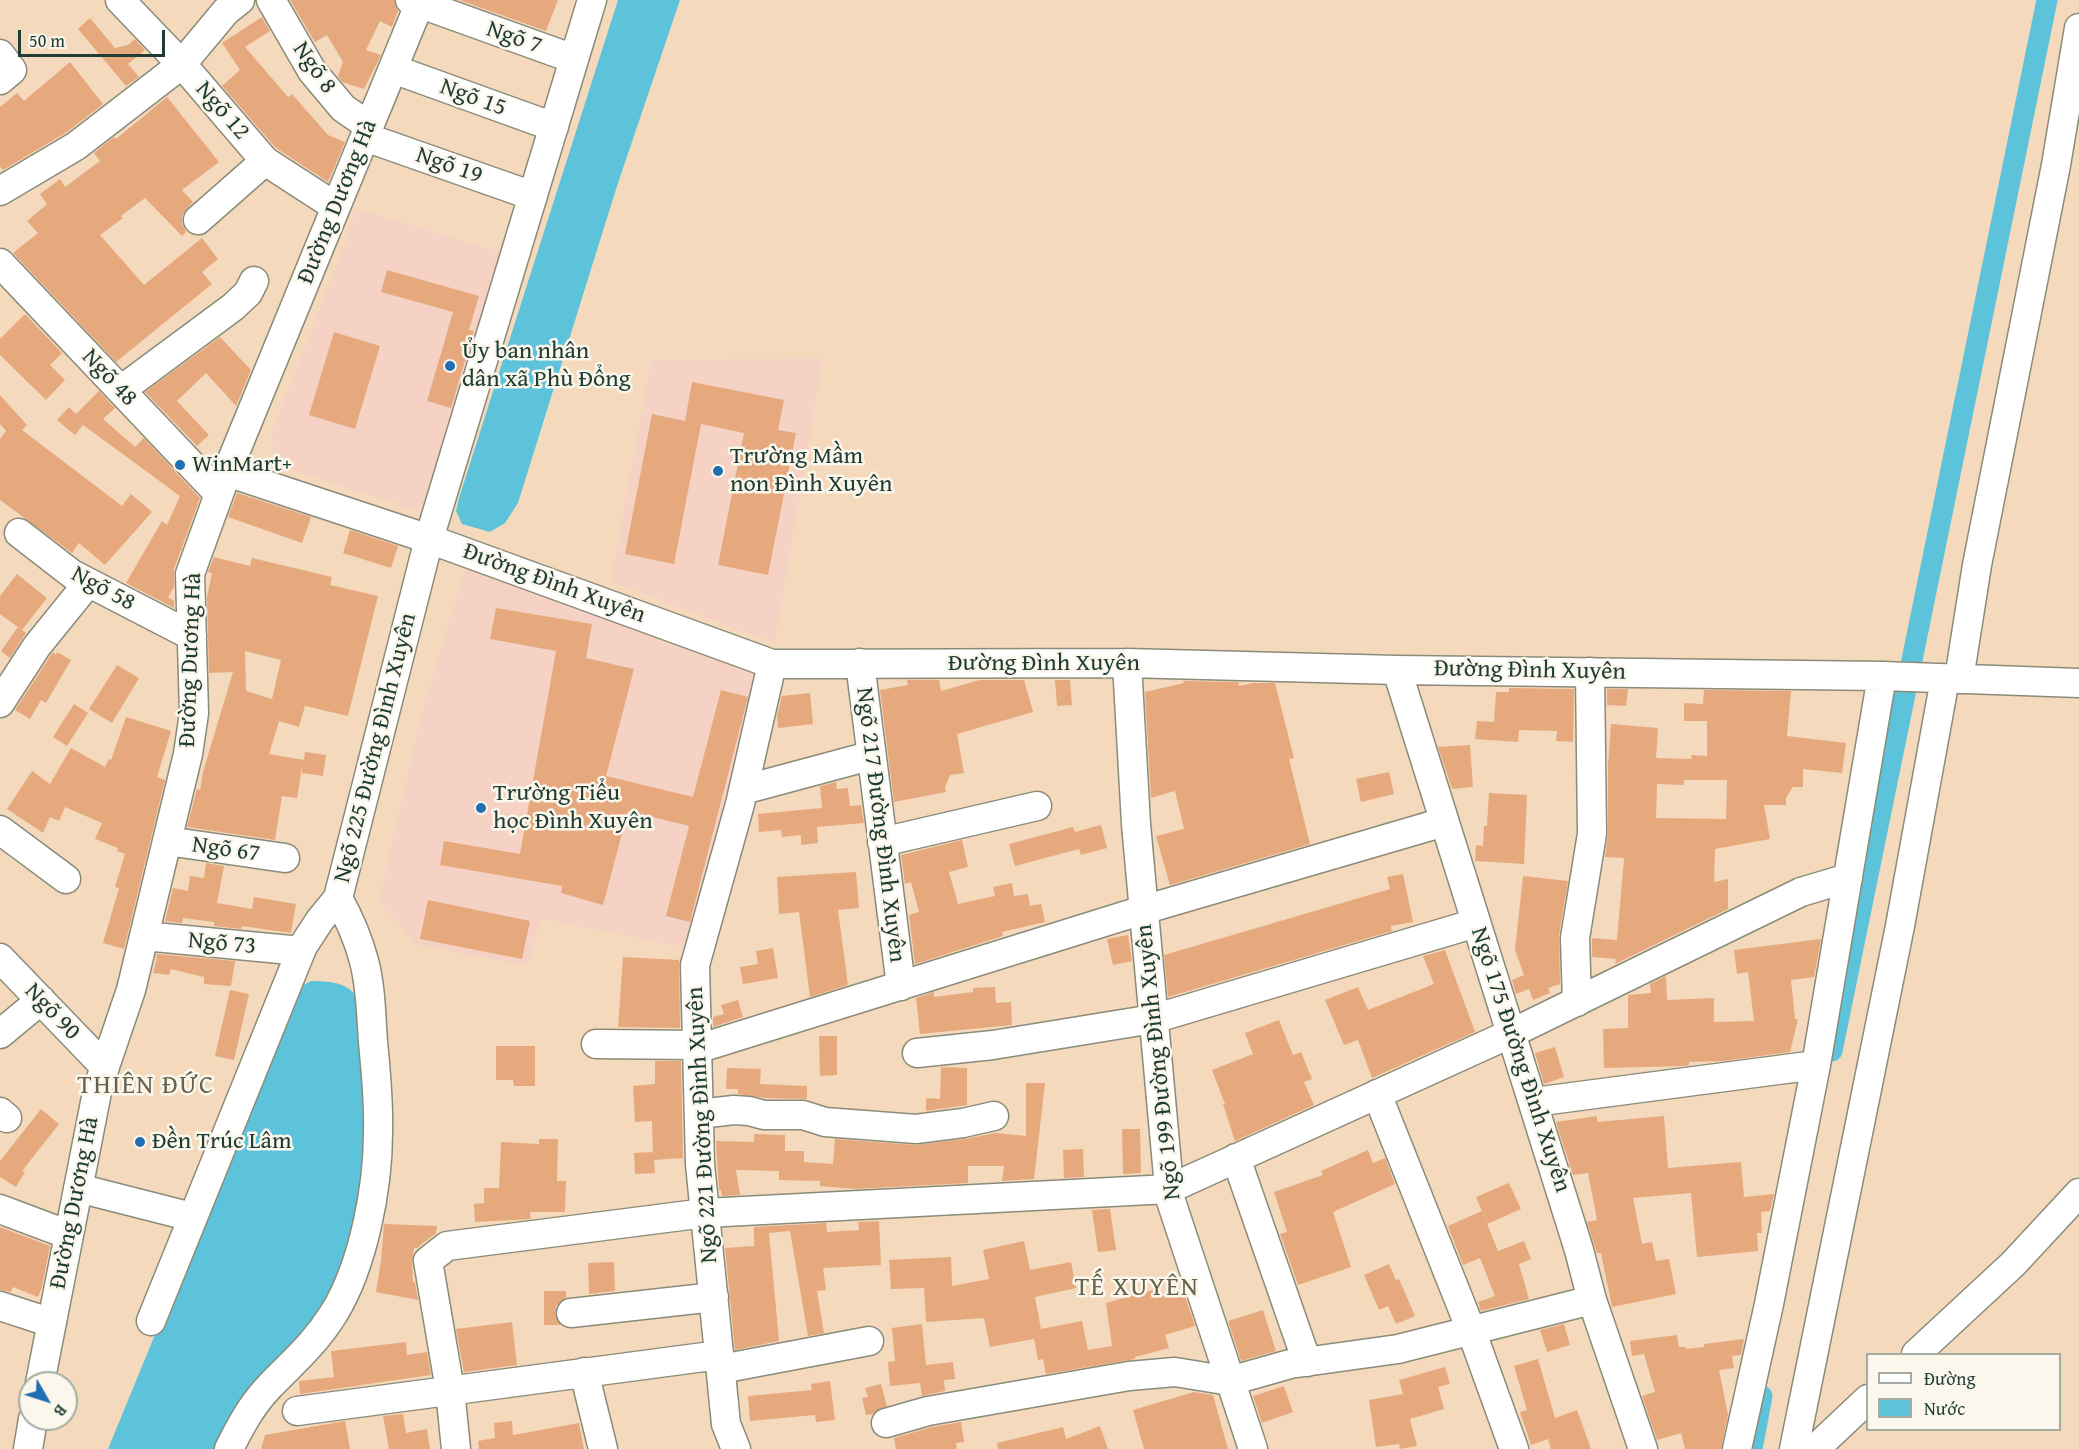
<!DOCTYPE html>
<html>
<head>
<meta charset="utf-8">
<style>
	body { margin:0 }
	#map { position:relative; width:2079px; height:1449px; overflow:hidden; background:#f4d9bc; font-family:"Gentium Book Plus",serif }
	canvas { display:block }
	.legend { position:absolute; left:1866px; top:1353px; width:195px; height:78px; box-sizing:border-box; background:#fbf7ec; border:2px solid #a3ada2; margin:0; padding:8px 10px; list-style:none; font-size:18px; color:#1f3d34 }
	.legend li { display:flex; align-items:center; gap:12px; height:30px }
	.legend b { width:30px; border:2px solid #a3ada2 }
	.north { position:absolute; left:18px; top:1371px; width:60px; height:60px; box-sizing:border-box; background:#fbf7ec; border:2px solid #a3ada2; border-radius:50%; rotate:129deg; font-size:16px; font-weight:700; line-height:24px; text-align:center; color:#1f3d34 }
	.north::after { content:''; display:block; margin:auto; width:21px; height:27px; background:#1f6fb2; clip-path:polygon(50% 0,100% 100%,50% 72%,0 100%) }
	.scale { position:absolute; left:18px; top:30px; width:147px; height:27px; box-sizing:border-box; border:3px solid #1f3d34; border-top:0; padding-left:8px; font-size:18px; line-height:21px; white-space:nowrap; color:#1f3d34; -webkit-text-stroke:4px #fbf7ec; paint-order:stroke }
</style>
</head>
<body>
<div id="map">
<canvas width="2079" height="1449"></canvas>
<ul class="legend">
<li><b style="height:8px;background:#fff"></b>Đường</li>
<li><b style="height:16px;background:#5dc3db"></b>Nước</li>
</ul>
<div class="north">B</div>
<div class="scale">50 m</div>
</div>
<script>
const c = document.querySelector('canvas').getContext('2d');
c.lineJoin = 'round';
function fillPath(path, color) {
  c.fillStyle = color;
  c.fill(path, 'evenodd');
}
function trace(path, color, width, dash) {
  c.strokeStyle = color;
  c.lineWidth = width;
  c.lineCap = dash ? 'butt' : 'round';
  c.setLineDash(dash || []);
  c.stroke(path);
}
function label(font, color, halo, rows, align = 'center') {
  c.font = font + ' "Gentium Book Plus",serif';
  c.lineWidth = 5;
  c.setLineDash([]);
  c.textBaseline = 'middle';
  c.strokeStyle = halo;
  c.fillStyle = color;
  for (const [text, x, y, turn = 0] of rows) {
    c.save();
    c.translate(x, y);
    c.rotate((+turn || 0) * Math.PI / 180);
    c.textAlign = isNaN(turn) ? turn : align;
    if (halo) c.strokeText(text, 0, 0);
    c.fillText(text, 0, 0);
    c.restore();
  }
}
fillPath(new Path2D(`
	M358 209 506 254 425 513 277 465 271 435Z
	M823 358 775 644 611 581 651 360Z
	M465 568 600 610 720 656 757 674 688 948 541 919 528 966 415 945 379 900 421 716Z`), '#f6d2c4');
fillPath(new Path2D(`
	M618 0H680L617 186 518 503 505 523 490 532 462 524 456 511 459 498Z
	M311 981C329 981 347 982 358 998L368 1117 362 1198 340 1284 218 1449H108L295 994 302 986Z`), '#5dc3db');
trace(new Path2D(`
	M1832 1051 2047 0
	M1752 1449 1762 1396`), '#5dc3db', 21);
fillPath(new Path2D(`
	M290 0H394L398 11 392 27 380 21 366 50 381 55 364 89 342 82 338 76 343 62 327 35 315 42Z
	M459 0H558L546 31Z
	M262 17 270 31 245 47 288 97 292 94 328 135 345 142 328 182 276 148 222 86 240 70 222 43Z
	M90 18 115 48 128 45 135 39 145 50 128 64 139 77 126 86 78 29Z
	M70 62 103 104 67 132 3 170 0 167V107L17 93 24 101Z
	M167 97 219 162 182 190 193 202 182 215V224L186 232 182 236 145 198 121 216 123 218 100 235 144 285 202 238 218 259 202 272 212 284 116 362 13 253 38 233 27 221 47 204 40 194 60 179 65 187 100 161 94 153 114 137 116 139Z
	M387 270 479 296 469 330 474 331 451 408 427 401 453 312 381 292Z
	M24 315H26L62 353 50 365 65 380 46 400 0 355V339Z
	M334 332 380 346 355 429 309 415Z
	M220 337 251 370 236 406 206 373 177 401 209 435 197 446 145 392Z
	M692 382 784 400 778 430 796 433 768 575 718 565 744 433 701 424 674 564 625 554 652 414 685 421Z
	M99 391 115 408 103 419 135 447 144 438 200 498 174 569V587L168 597 174 601V608L126 583 162 521 167 525 180 496 83 425 75 435 57 420 69 407 76 414Z
	M0 395 27 425 22 430 122 506 131 494 152 512 105 565 79 543 72 553 0 500V439L6 431 0 424Z
	M237 493 311 517 302 543 228 517Z
	M350 530 398 546 391 568 343 553Z
	M214 557 250 566 252 558 332 577 330 585 378 596 348 716 305 706 299 727 279 721 269 754 304 760 305 752 326 755 323 776 302 773V767L297 798 282 796 275 840 187 827 197 789 200 790 203 772 233 672 209 673 207 597 212 573 208 572ZM245 651 281 660 272 699 246 691Z
	M17 574 47 598 22 630 26 633 10 658 1 651 18 627 22 630 0 614V596Z
	M496 608 592 624 586 658 634 669 606 776 693 797 721 690 748 697 690 922 666 916 689 826 628 811 603 905 561 893 562 886 440 865 444 841 520 854 556 651 490 639Z
	M53 652 56 655 57 652 71 660 46 703 41 700 30 719 15 710Z
	M117 665 139 678 112 723 89 709Z
	M907 680H939L941 691 980 680H1024L1033 712 957 734 964 773 950 775 945 787 946 792 894 802 880 690 908 685Z
	M1055 680H1070L1072 705 1057 706Z
	M1183 681 1238 682 1239 686 1253 683H1275L1294 758 1289 759 1310 844 1170 885 1156 836 1184 829 1175 791 1151 798 1145 692 1184 683Z
	M1509 688 1574 689 1573 742 1556 741 1557 731 1519 730 1518 742 1475 739 1477 721 1494 722 1496 692H1509Z
	M1607 689H1628L1626 706 1607 705Z
	M1704 690 1791 691 1787 736 1846 743 1842 773 1803 769V787H1793L1786 798V805H1764L1770 839 1715 849 1714 882 1728 879V909L1615 964 1616 959 1592 957V938L1617 940 1624 858 1605 857 1608 834V765L1611 724 1658 728 1656 758 1692 759 1691 755 1707 756V721H1684V703L1703 704ZM1684 780H1727L1726 819 1656 818 1657 784 1684 785Z
	M810 693 813 724 778 728 777 716 782 696Z
	M74 704 88 713 67 746 53 737Z
	M126 717 171 731 157 777 165 780 124 949 103 943 119 888 115 887 125 854 117 851 118 848 95 839 102 823 65 807 59 821 50 817 43 833 7 809 32 771 50 784 71 748 105 767 109 759 111 760Z
	M1470 745 1473 787 1452 789 1438 747Z
	M1389 772 1394 794 1361 802 1356 779Z
	M836 782 837 789 848 788 850 806 861 805 864 823 817 827 818 843 801 845V835L782 837 781 830 759 832 758 814 822 808 820 786Z
	M1489 793 1527 795 1524 864 1475 861 1476 845 1483 846 1484 826H1487Z
	M1101 825 1107 848 1081 855 1079 849 1015 866 1009 844 1073 827 1075 832Z
	M962 840 968 867 949 872 958 904 995 896 993 887 1012 883 1014 896 1028 894 1030 906 1041 904 1045 922 1002 932 1003 936 915 964 909 915 919 912 911 882 905 884 901 855Z
	M206 863 224 866 217 903 252 909 254 897 296 904 291 933 242 926 241 929 214 926V922L183 918 182 923 165 921 173 888 188 891 190 876 204 878Z
	M856 872 859 908 838 910 848 985 810 997 799 912 779 914 777 877Z
	M1403 874 1413 922 1391 926 1392 931 1168 997 1164 955 1390 889 1387 877Z
	M1523 876 1568 881 1559 935 1560 984 1548 988 1550 993 1533 1000 1529 989 1516 994 1512 980 1524 975 1515 950Z
	M428 900 530 921 522 959 420 939Z
	M1128 935 1132 961 1113 965 1107 939Z
	M1821 939 1814 977 1791 980 1795 1019H1798L1790 1052 1723 1061 1689 1062V1065L1685 1066 1604 1068 1603 1029 1628 1028V995L1651 993 1650 984 1666 976 1667 1000 1714 998V1022L1754 1021 1748 972 1737 974 1734 950Z
	M773 948 778 978 743 984 740 967 758 964 756 951Z
	M1445 950 1475 1032 1372 1078 1358 1040 1344 1045 1325 1000 1358 987 1368 1010 1434 984 1423 956Z
	M157 954 235 961 231 986 204 984V977L171 969 169 975 153 973 157 958H156Z
	M623 957 679 960 680 1028 618 1027Z
	M995 987 996 1003 1011 1002 1012 1025 920 1034 916 998 934 992V997L973 992V988Z
	M230 990 249 994 234 1060 215 1056Z
	M738 1000 743 1017 713 1027V1017L724 1014 721 1005Z
	M1279 1020 1293 1055 1301 1052 1312 1079 1304 1082 1314 1105 1235 1141 1223 1104H1225L1212 1070 1253 1054 1245 1033Z
	M819 1036H837V1075L820 1076Z
	M496 1046H535V1086H514L513 1080H496Z
	M1555 1047 1564 1077 1544 1084 1535 1053Z
	M655 1061H681L683 1158 654 1160 655 1173 635 1174 634 1153 653 1152V1156L652 1121 635 1122 633 1086 655 1084Z
	M941 1067 967 1068V1105L926 1111V1098L940 1099Z
	M727 1068 761 1069 760 1084 807 1086V1099L766 1098 738 1094V1089H726Z
	M1026 1083H1045L1034 1179 1002 1181 1004 1166H968V1183L855 1189 820 1186V1181L779 1180V1171L736 1170 740 1195 722 1196 721 1190H719L716 1141 754 1142V1134L785 1135V1151H804V1162L833 1164 835 1139 915 1145 965 1139 995 1133 1026 1136Z
	M41 1109 59 1124 22 1171 25 1172 16 1187 0 1177V1161Z
	M1597 1116V1122L1664 1116 1668 1168 1741 1162 1744 1197 1774 1194 1770 1211 1761 1212 1762 1233H1757L1758 1251 1697 1257 1691 1193 1633 1198 1642 1244 1652 1242 1656 1261 1669 1259 1676 1294 1612 1307 1601 1253H1597L1587 1222 1597 1220 1588 1173 1573 1175 1556 1122Z
	M1122 1129H1140L1141 1173 1123 1174Z
	M539 1139H558L557 1181H566L565 1212H530L531 1219 475 1222 474 1204 484 1203V1188H499L501 1142 539 1144Z
	M1083 1149 1084 1177 1064 1178 1063 1150Z
	M1368 1150 1373 1163 1385 1158 1395 1184 1333 1212 1351 1267 1298 1285 1280 1234 1287 1232 1274 1192 1323 1175 1321 1171Z
	M1509 1183 1521 1209 1487 1224 1476 1197Z
	M1110 1209 1116 1250 1098 1252 1092 1210Z
	M1482 1211 1498 1251 1524 1241 1531 1259 1519 1264 1529 1299 1481 1311 1478 1302 1495 1296 1480 1258 1463 1265 1448 1226Z
	M879 1221 881 1265 823 1268 826 1290 817 1291 824 1333 808 1336 790 1231 769 1233 779 1341 735 1350 725 1248 754 1246V1227L826 1223 827 1232 859 1230 858 1222Z
	M384 1224 437 1226 436 1233 417 1248H414L412 1263 413 1282H415L418 1300 376 1292 381 1261Z
	M0 1227 50 1246 42 1287 38 1297 13 1287 11 1292 0 1290Z
	M1024 1241 1030 1270 1071 1262 1076 1288 1035 1297 1041 1329 1082 1321 1088 1350 1112 1346 1106 1303 1153 1290 1155 1298 1183 1290 1195 1326 1165 1335 1169 1348 1135 1357V1359L1046 1374 1043 1359 1038 1360 1034 1339 990 1347 984 1318 926 1322 924 1288 891 1289 889 1260 951 1257 952 1286 989 1279 983 1250Z
	M614 1262 615 1291 589 1294 588 1263Z
	M1389 1264 1396 1280 1399 1279 1415 1316 1396 1324 1388 1306 1379 1310 1364 1275Z
	M544 1291H566V1298L556 1306 555 1314 561 1325H544Z
	M1263 1310 1276 1351 1241 1361 1228 1321Z
	M512 1322 517 1365 464 1372 456 1329Z
	M922 1324 926 1365 953 1362 955 1379 944 1380 945 1391 922 1396 920 1383 890 1386 888 1362 895 1361 892 1328Z
	M1564 1324 1570 1345 1547 1352 1540 1330Z
	M1677 1335 1679 1347H1686V1349L1704 1347V1344L1744 1339 1741 1355 1732 1356 1734 1368 1719 1370 1728 1415 1721 1449H1685L1681 1433 1657 1440 1642 1396 1655 1392 1644 1354 1632 1356 1630 1341Z
	M406 1342 407 1355 427 1352 431 1375 300 1394 299 1381 334 1377 331 1351Z
	M1538 1359 1555 1418 1577 1410 1591 1449H1551L1548 1439 1531 1445 1520 1412 1527 1410 1514 1366Z
	M1445 1367 1450 1384 1438 1387 1444 1409 1410 1419 1417 1446 1400 1449 1399 1444 1376 1447 1369 1400 1403 1394 1399 1380Z
	M830 1381 835 1420 816 1422 815 1415 750 1421 748 1396 812 1390 811 1384Z
	M881 1384 887 1406 873 1414 866 1415 862 1398 868 1397 865 1388Z
	M1284 1386 1293 1412 1262 1423 1253 1396Z
	M1194 1392 1213 1395 1228 1449H1144L1133 1410Z
	M403 1414 406 1433 427 1429 430 1449H389L383 1416Z
	M345 1421 350 1449H261L265 1435Z
	M512 1421 513 1435 579 1423 584 1449H479L478 1441 495 1438 494 1423Z
	M961 1422 964 1442 956 1443 957 1449H896L894 1438 932 1427Z
	M1100 1426 1108 1449H998L997 1443 1063 1427 1066 1439Z`), '#e6a97e');
const minor = new Path2D(`
	M120 0 187 70 265 161 336 207
	M271 0 312 71 343 108 369 126
	M410 0 574 59
	M0 54 12 70 0 80
	M393 69 554 127
	M365 137 533 196
	M0 191 76 146 181 65 226 11 240 0
	M198 220 265 161
	M0 263 219 494
	M121 390 233 307 248 293 254 281
	M227 472 429 539 772 664 1127 663 1397 670 1882 676 2079 683
	M19 533 72 574 192 636
	M860 663 901 986
	M1127 663 1136 824 1170 1198 1253 1449
	M1397 670 1579 1250 1592 1300 1643 1449
	M1959 679 1977 565 2056 165 2079 28
	M0 703 37 646 88 583
	M743 790 862 758
	M0 830 66 879
	M167 841 285 858
	M882 842 1037 806
	M144 936 301 951
	M0 958 105 1067
	M1577 1002 1575 938 1592 834 1590 672
	M0 1034 41 1000
	M596 1044 697 1045
	M697 1049 1143 910 1444 822
	M917 1053 993 1045 1153 1019 1476 923
	M1377 1094 1471 1330 1514 1449
	M1534 1102 1816 1065
	M0 1112 7 1118
	M699 1114 734 1110 749 1111 764 1115H803L825 1122 916 1129 963 1123 994 1116
	M1236 1158 1307 1362
	M78 1188 192 1217
	M0 1209 69 1235
	M0 1306 52 1323
	M571 1313 714 1297
	M151 1321 303 946 320 920 338 898
	M1916 1354 2013 1264 2079 1193
	M721 1369 869 1341
	M584 1372 603 1449
	M40 1383 98 1087 131 990 188 754 194 713 190 574 227 472 421 0
	M297 1411 719 1355
	M886 1423 928 1411 1129 1376 1175 1372 1230 1381 1290 1364 1398 1349 1592 1300
	M28 1449 33 1419
	M229 1449C240 1427 251 1406 268 1388 293 1362 314 1345 334 1313 363 1266 378 1188 378 1133 379 1103 376 1072 373 1042 371 1015 371 987 364 961 358 938 349 918 338 898L429 539 592 0
	M456 1449 450 1390 428 1261 447 1246 705 1213 1169 1189 1512 1033 1801 892 1848 878
	M736 1449 726 1424 700 1164 695 965 740 804 772 664
	M1737 1449 1769 1304 1816 1065 1882 676
	M1794 1449 1900 926 1945 679
	M1815 1449 1868 1399`);
trace(minor, '#8a8b78', 31);
trace(minor, '#fff', 28);
for (const [x, y, r, color] of [
	[450,366,6,"#1f6fb2"],
	[180,465,6,"#1f6fb2"],
	[718,471,6,"#1f6fb2"],
	[481,808,6,"#1f6fb2"],
	[140,1142,6,"#1f6fb2"]
]) {
  const dot = new Path2D();
  dot.arc(x, y, r, 0, 2 * Math.PI);
  c.fillStyle = color;
  c.fill(dot);
  trace(dot, '#fbf7ec', 2);
}
label('24px', '#1f3d34', '#fbf7ec', [
	["Ngõ 7",514,38,19],
	["Ngõ 8",314,68,55],
	["Ngõ 15",473,98,20],
	["Ngõ 12",222,111,49],
	["Ngõ 19",449,166,19],
	["Đường Dương Hà",338,202,-68],
	["Ngõ 48",109,378,47],
	["Đường Đình Xuyên",554,584,20],
	["Ngõ 58",103,589,28],
	["Đường Dương Hà",191,660,-88],
	["Đường Đình Xuyên",1044,664],
	["Đường Đình Xuyên",1530,671,1],
	["Ngõ 225 Đường Đình Xuyên",376,748,-76],
	["Ngõ 217 Đường Đình Xuyên",880,825,83],
	["Ngõ 67",226,850,8],
	["Ngõ 73",222,944,5],
	["Ngõ 90",52,1012,46],
	["Ngõ 175 Đường Đình Xuyên",1520,1060,72],
	["Ngõ 199 Đường Đình Xuyên",1159,1062,-96],
	["Ngõ 221 Đường Đình Xuyên",703,1125,-93],
	["Đường Dương Hà",75,1203,-79]
]);
label('24px', '#1f3d34', '#fbf7ec', [
	["Ủy ban nhân",462,352],
	["dân xã Phù Đổng",462,380],
	["Trường Mầm",730,457],
	["non Đình Xuyên",730,485],
	["WinMart+",192,465],
	["Trường Tiểu",493,794],
	["học Đình Xuyên",493,822],
	["Đền Trúc Lâm",152,1142]
], 'left');
c.letterSpacing = '1.5px';
label('26px', '#65634e', '#fbf7ec', [
	["THIÊN ĐỨC",146,1086],
	["TẾ XUYÊN",1137,1288]
]);
c.letterSpacing = '0px';
</script>
</body>
</html>
